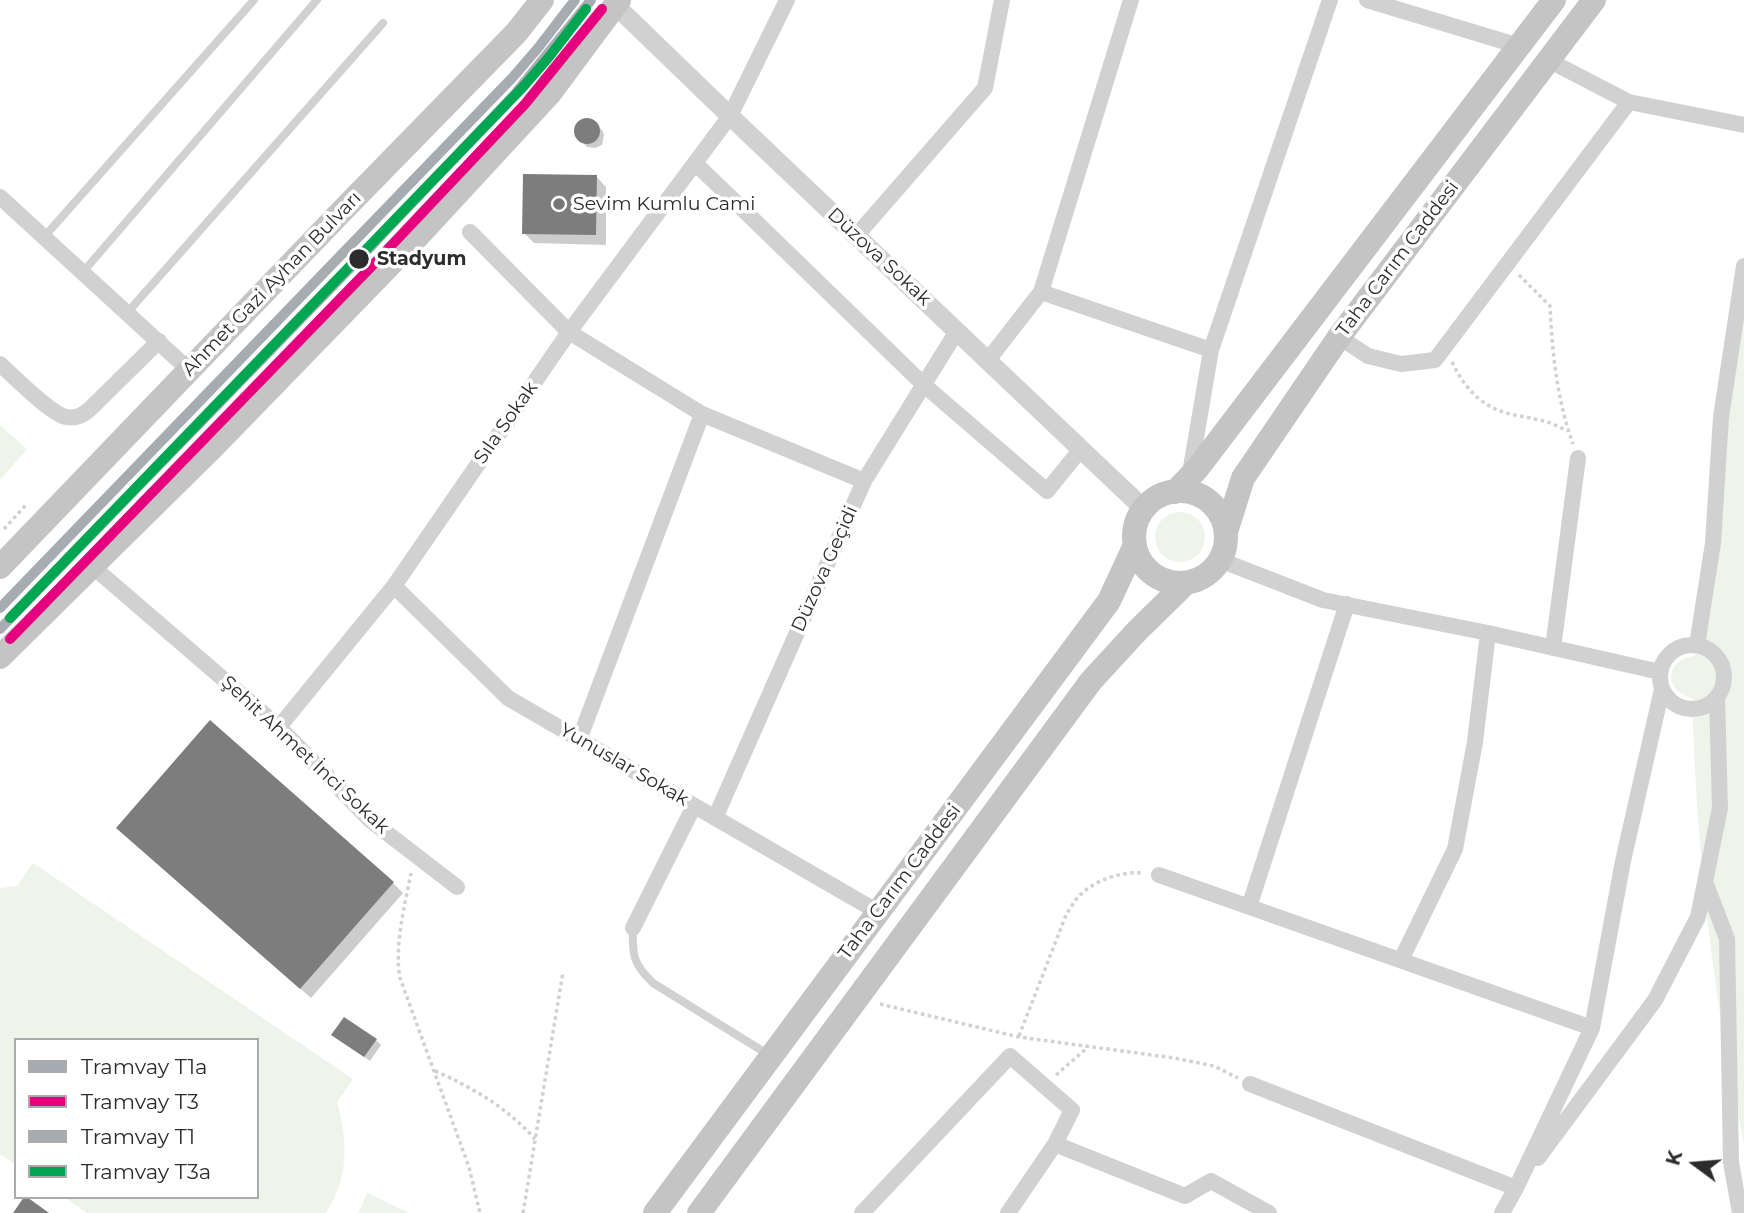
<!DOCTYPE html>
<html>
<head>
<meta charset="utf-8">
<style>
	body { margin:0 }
	#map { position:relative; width:1744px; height:1213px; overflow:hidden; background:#fff; font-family:Montserrat,sans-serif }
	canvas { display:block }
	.legend { position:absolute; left:14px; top:1038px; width:245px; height:161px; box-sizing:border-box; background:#fff; border:2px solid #ababab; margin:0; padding:9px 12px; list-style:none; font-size:21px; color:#2c2c2c }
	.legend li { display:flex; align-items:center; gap:14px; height:35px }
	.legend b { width:35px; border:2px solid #ababab }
	.north { position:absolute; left:1660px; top:1129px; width:70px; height:70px; -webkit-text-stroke:5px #fff; paint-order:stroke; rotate:286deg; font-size:19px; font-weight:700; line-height:28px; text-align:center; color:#2c2c2c }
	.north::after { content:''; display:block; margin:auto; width:24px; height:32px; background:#2c2c2c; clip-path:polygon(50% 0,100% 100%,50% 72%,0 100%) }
</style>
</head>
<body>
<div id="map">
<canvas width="1744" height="1213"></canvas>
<ul class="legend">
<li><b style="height:9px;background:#a7acb0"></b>Tramvay T1a</li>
<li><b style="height:9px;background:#e5007d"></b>Tramvay T3</li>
<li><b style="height:9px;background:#a7acb0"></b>Tramvay T1</li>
<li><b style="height:9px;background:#00a651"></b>Tramvay T3a</li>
</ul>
<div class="north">K</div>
</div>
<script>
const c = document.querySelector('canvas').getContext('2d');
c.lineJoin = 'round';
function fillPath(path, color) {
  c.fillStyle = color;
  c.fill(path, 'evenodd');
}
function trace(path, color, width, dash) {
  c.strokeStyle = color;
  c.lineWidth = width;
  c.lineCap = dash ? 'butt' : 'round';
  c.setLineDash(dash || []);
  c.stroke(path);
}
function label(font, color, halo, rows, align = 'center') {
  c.font = font + ' Montserrat,sans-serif';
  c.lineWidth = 7;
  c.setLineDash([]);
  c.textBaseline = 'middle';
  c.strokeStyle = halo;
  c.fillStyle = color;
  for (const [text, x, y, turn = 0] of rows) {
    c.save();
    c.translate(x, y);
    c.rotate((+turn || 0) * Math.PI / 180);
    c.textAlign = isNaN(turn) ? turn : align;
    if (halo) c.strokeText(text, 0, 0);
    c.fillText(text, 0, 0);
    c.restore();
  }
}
fillPath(new Path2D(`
	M1744 288V1144C1734 1092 1723 1039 1716 986 1702 891 1695 794 1692 698 1663 691 1665 658 1695 656L1705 563Z
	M0 425 27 449 0 480Z
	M1155 537a25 25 0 1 1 50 0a25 25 0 1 1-50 0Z
	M33 863 353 1079 337 1102C348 1140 349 1179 326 1213H87L64 1197H257V1040H16V1165L0 1154V888L17 886Z
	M367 1193 410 1213H358Z`), '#eef4ea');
fillPath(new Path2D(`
	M584 120 592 121 602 130 604 135 602 145 595 148 587 147 578 137 576 132 578 125Z
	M596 176 606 187V245L534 243 524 233Z
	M129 838 393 883 403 893 311 998Z
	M338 1039 376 1040 381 1045 370 1061Z`), '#0003');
fillPath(new Path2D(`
	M574 131a13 13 0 1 1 26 0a13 13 0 1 1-26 0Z
	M523 174 597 175 596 235 522 234Z
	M210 720 394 882 300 989 116 828Z
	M344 1017 377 1039 364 1057 331 1035Z
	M24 1197H27L49 1213H13Z`), '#7d7d7d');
trace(new Path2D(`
	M1519 275 1550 306C1552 352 1557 400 1573 444
	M1452 362C1460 379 1472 396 1488 405 1505 416 1528 416 1547 422 1554 424 1561 428 1568 431
	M4 529 26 505
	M411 873C405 905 394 945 400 978L469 1167 480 1213
	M880 1004 1019 1037 1174 1058 1214 1066 1238 1078
	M1019 1036 1066 915C1070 909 1074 901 1079 896 1095 880 1121 871 1143 873
	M435 1071C474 1088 507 1108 535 1139
	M1056 1075 1087 1048
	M523 1213 563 972`), '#d1d1d1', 3.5, [3.5, 3.5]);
trace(new Path2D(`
	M44 237 254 0
	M83 272 317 0
	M127 313 383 23
	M633 928C632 955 633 964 653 983L769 1055`), '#d1d1d1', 8);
trace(new Path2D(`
	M1367 0 1519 46
	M1548 60 1629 102 1744 125
	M695 163 924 385 1047 491 1081 449
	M0 197 189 370
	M470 232 569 332 702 414 864 481
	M857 235 985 88 1002 0
	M1041 292 1211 350
	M1339 337 1368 356 1401 364 1435 360 1629 102
	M988 360 1041 292 1131 0
	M0 364C13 376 51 414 66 417 76 419 84 415 91 408L159 341
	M1190 473 1211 350 1330 0
	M1220 560 1323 600 1488 633 1660 672
	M92 566 279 727 370 820 457 887
	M394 586 508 698 878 912
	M1697 645 1713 543 1721 417 1744 266
	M1660 677a32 32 0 1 1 64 0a32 32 0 1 1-64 0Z
	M1553 648 1578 458
	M279 727 394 586 569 332 730 116 787 0
	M579 740 702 414
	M715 818 864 481 957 331
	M1159 875 1592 1028
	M1706 884 1727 939 1731 1162 1740 1213
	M1249 907 1347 604
	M633 928 694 806
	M1401 960 1455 849 1475 742 1488 633
	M1250 1084 1516 1188
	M1055 1144 1185 1196 1211 1181 1269 1213
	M1538 1158 1655 1000 1698 917 1720 808 1717 697
	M862 1213 1010 1056 1072 1110 1055 1144 1008 1213
	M1502 1213 1516 1188 1592 1028 1623 861 1662 689`), '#d1d1d1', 16);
trace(new Path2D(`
	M615 5 730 116 1144 509`), '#d1d1d1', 19);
trace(new Path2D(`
	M1134 537a46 46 0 1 1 92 0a46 46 0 1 1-92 0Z
	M1175 492 1197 469 1554 0
	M1226 532 1243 478 1339 337 1594 0
	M0 567 342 211 516 33 542 0
	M0 657 214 446 416 238 550 93 619 0
	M655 1213 1109 601 1135 545
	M699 1213 1091 681 1137 631 1186 583`), '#c4c4c4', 24);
trace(new Path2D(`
	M0 629 359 259 515 94 591 0`), '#a7acb0', 10);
trace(new Path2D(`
	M10 639 369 269 525 104 602 9`), '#e5007d', 10);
trace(new Path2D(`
	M0 608 513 77 538 48 575 0`), '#a7acb0', 10);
trace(new Path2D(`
	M10 618 523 87 549 57 586 9`), '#00a651', 10);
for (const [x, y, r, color] of [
	[559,204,7,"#767676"],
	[359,259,11,"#2c2c2c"]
]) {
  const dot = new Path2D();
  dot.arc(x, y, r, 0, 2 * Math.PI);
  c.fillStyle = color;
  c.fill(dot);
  trace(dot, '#fff', 2.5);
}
label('19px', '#2c2c2c', '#fff', [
	["Sevim Kumlu Cami",573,204]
], 'left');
label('19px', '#2c2c2c', '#fff', [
	["Düzova Sokak",879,257,43],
	["Taha Carım Caddesi",1398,259,-53],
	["Ahmet Gazi Ayhan Bulvarı",272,284,-46],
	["Sıla Sokak",506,423,-55],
	["Düzova Geçidi",825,569,-66],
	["Şehit Ahmet İnci Sokak",305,755,43],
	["Yunuslar Sokak",624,765,30],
	["Taha Carım Caddesi",900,882,-53]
]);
label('bold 19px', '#2c2c2c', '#fff', [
	["Stadyum",377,259]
], 'left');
</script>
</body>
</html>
